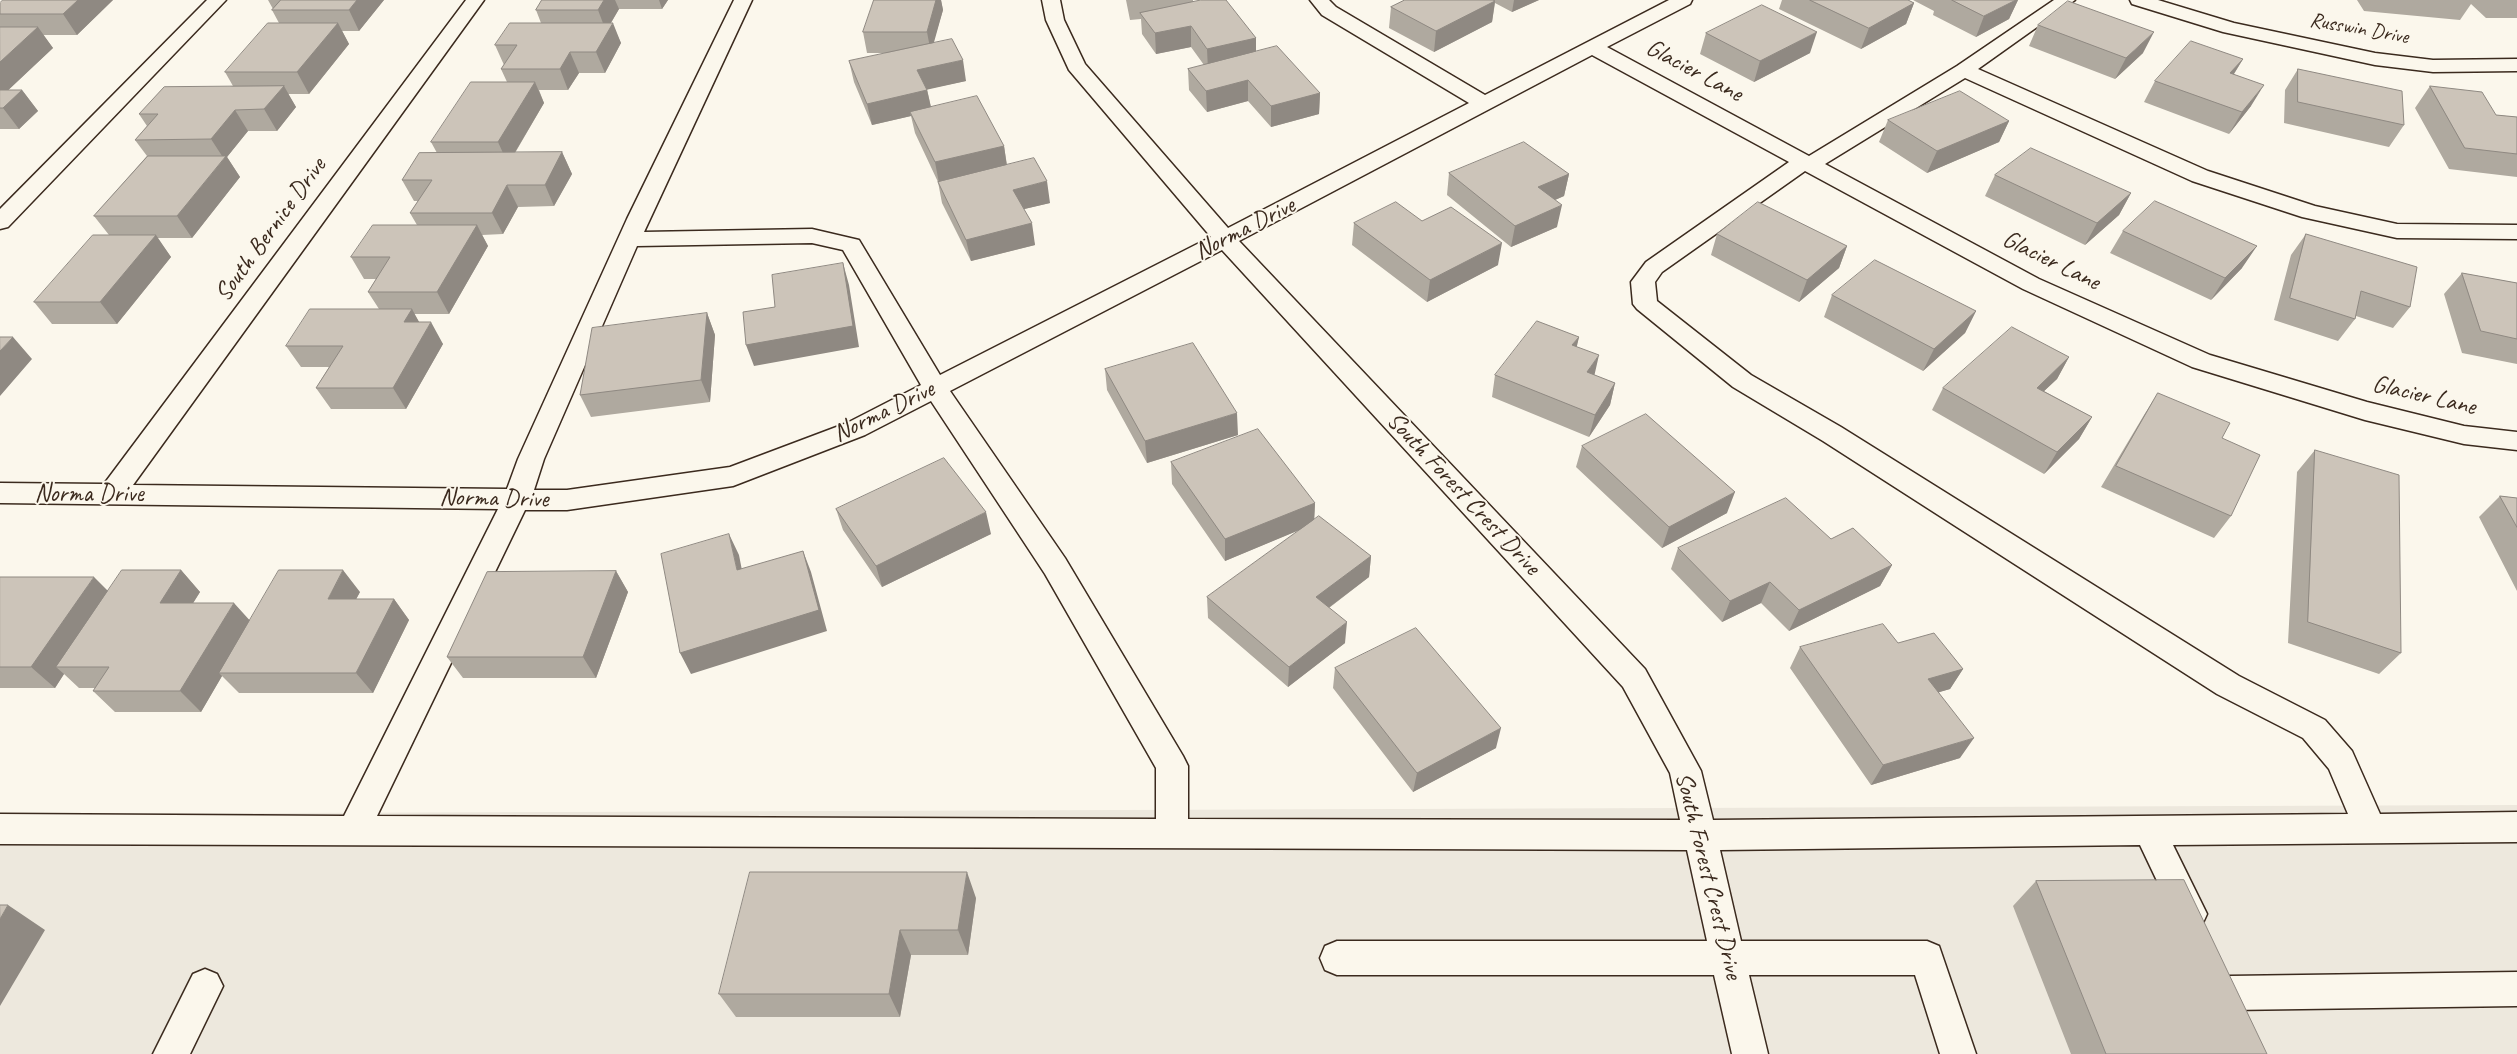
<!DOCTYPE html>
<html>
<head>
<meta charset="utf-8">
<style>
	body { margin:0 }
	canvas { display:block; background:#fbf7ec }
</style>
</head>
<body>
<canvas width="2517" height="1054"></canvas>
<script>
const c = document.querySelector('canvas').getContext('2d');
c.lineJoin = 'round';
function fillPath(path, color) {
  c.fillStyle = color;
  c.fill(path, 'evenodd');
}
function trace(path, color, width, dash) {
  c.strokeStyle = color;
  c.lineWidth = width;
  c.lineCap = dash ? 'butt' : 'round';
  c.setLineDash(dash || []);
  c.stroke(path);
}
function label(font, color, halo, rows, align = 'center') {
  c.font = font + ' Caveat,sans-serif';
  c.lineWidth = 4;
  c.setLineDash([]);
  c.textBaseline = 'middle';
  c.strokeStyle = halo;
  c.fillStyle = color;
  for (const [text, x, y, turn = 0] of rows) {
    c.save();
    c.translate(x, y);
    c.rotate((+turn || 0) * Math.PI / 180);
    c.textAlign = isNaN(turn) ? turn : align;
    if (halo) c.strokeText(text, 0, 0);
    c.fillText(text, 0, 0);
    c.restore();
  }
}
fillPath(new Path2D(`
	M2517 805V1054H0V814Z`), '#ede8dd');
const minor = new Path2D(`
	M207 0H226L8 227 0 229V209Z
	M466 0H484L133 485 507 489 518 459 627 219 734 0H752L644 232 812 229 859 240 940 375 1211 237 1069 70 1046 20 1042 0H1060L1064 20 1085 64 1228 228 1469 103 1322 15 1310 0H1329L1336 7 1485 95 1669 0H1692L1690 4 1607 47 1809 156 1957 66 2054 0H2075L1978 69 2208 171 2315 206 2397 224 2517 225V239L2397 238 2302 217 2192 181 1965 78 1825 164 2039 279 2210 355 2367 402 2464 426 2517 432V450L2464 444 2365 420 2192 367 2023 289 1805 171 1662 272 1655 282 1657 301 1751 375 1841 427 2239 676 2325 720 2352 751 2380 814 2517 812V842L2173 845 2207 914 2202 925 2190 930 2178 925 2140 845 1720 850 1741 941H1927L1939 946 1976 1054H1940L1915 975H1749L1768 1054H1732L1714 975H1337L1325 970 1320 958 1325 946 1337 941H1707L1687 850 0 844V814L344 816 498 509 0 503V483L104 484ZM1592 55 1789 162 1646 262 1631 282 1633 304 1637 309 1733 387 1823 441 2217 694 2303 738 2329 769 2348 814 1713 820 1701 771 1645 669 1239 241ZM812 243 843 250 921 385 847 423 730 467 567 490H534L544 459 637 246ZM1222 250 1623 687 1670 773 1680 820 1188 819V766L1183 756 1065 558 950 391ZM931 401 1045 574 1156 768V819L377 816 525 510H567L733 486 865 435Z
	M2130 0H2158L2234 23 2375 53 2433 60 2517 59V71L2433 72 2375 65 2223 32 2132 4Z
	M205 969 217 974 223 986 190 1054H153L193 974Z
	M2517 972V1006L2230 1010 2217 1005 2212 993 2217 981 2230 976Z`);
trace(minor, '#3b2a1e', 3);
fillPath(minor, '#fbf7ec');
fillPath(new Path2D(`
	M113 0 77 35H43L53 48 8 90H22L38 111 19 129H0V3Z
	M268 0H384L359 31H342L349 44 309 94H288L296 107 277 131H248L227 157 240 177 192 238H157L171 257 117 324H52L34 302 109 235 94 216 147 156 135 140 147 126 139 114 233 86 225 72 279 23 272 10 273 9Z
	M542 0H668L662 9H619L611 23 621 43 605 73H579L568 90H539L544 103 515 153 562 152 572 174 554 206 518 207 503 234 482 235 488 246 449 314H414L419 322 443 344 406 409H331L316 388 329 367H301L286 346 379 309 368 292 376 279H364L351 257 417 225 410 213 418 201H414L402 180 437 153 431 142 507 82 501 69 504 65 495 45 541 23 536 10Z
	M874 0H941L943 10 933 43 966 81 927 89 931 107 1004 146 1007 165 1050 203 1024 209 1035 245 971 261 942 203 938 182 915 133 911 116 872 125 854 82 849 61 887 53H867L863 32Z
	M1126 0H1193V2L1256 38V52L1320 93 1319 114 1271 127 1248 101 1207 112 1189 90 1188 69 1204 65 1191 47 1156 54 1142 34 1141 19 1130 20Z
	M1405 0H1539L1512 12 1495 3 1492 22 1434 52 1389 28 1391 7Z
	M1782 0H1908L1914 3 1906 24 1861 49 1779 9Z
	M1913 0H2018L2009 19 1976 37 1933 15 1934 11Z
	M2357 0H2517V18H2486L2471 4 2460 20 2364 11Z
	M2038 25 2143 53 2115 79 2029 46Z
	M1706 33 1810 53 1754 82 1700 54Z
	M2243 59 2234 74 2251 106 2229 134 2144 102 2155 81Z
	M2298 69 2404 125 2389 147 2284 123 2285 90Z
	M2430 86 2496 115 2517 117V177L2449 169 2415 108Z
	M1888 120 2009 121 1999 142 1927 173 1879 142Z
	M1449 173 1569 174 1564 196 1555 200 1557 227 1511 247 1447 195Z
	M1995 175 2131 193 2119 215 2085 245 1985 196Z
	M1422 221 1498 265 1427 302 1352 245 1354 223Z
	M2123 231 2242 268 2211 300 2110 253Z
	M1717 234 1847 246 1839 268 1799 302 1711 255Z
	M2306 234 2410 307 2393 328 2356 316 2355 319 2338 341 2274 320 2291 255Z
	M2462 273 2517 283V364L2462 353 2444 294Z
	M1832 295 1976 311 1965 333 1923 371 1824 317Z
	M707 313 715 335 710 402 591 417 580 395Z
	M1579 337 1576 347 1594 375 1615 383 1610 405 1589 437 1492 397 1495 375Z
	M2069 357 2057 379 2044 391 2092 417 2079 439 2044 474 1932 410 1943 388Z
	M1105 369 1238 435 1147 463 1107 390Z
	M2158 393 2222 438 2231 516 2214 538 2101 487 2144 415Z
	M1582 446 1727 513 1662 548 1576 467Z
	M2315 450 2401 653 2379 674 2288 643 2297 472Z
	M1171 462 1315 503 1314 520 1371 556 1369 577 1329 608 1345 643 1288 687 1208 618 1207 597 1301 529 1225 561 1172 484Z
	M2500 496 2517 498V591L2479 517Z
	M836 509 991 534 882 587 843 530Z
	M1831 539 1892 565 1880 586 1789 631 1761 603 1722 622 1671 569 1678 548Z
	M181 570 200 592 193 603 250 620 360 592 356 599H394L409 620 373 693H239L222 676 201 712H115L93 691 95 688H79L64 674 55 688H0V577L108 591Z
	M616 571 628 592 596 678H463L447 657Z
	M1898 643 1963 669 1950 689 1939 692 1960 758 1871 785 1790 668 1800 647Z
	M1335 668 1496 748 1413 792 1333 688Z
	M2036 881 2267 1054H2071L2013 906Z
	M976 898 968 955H911L900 1017H736L719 994Z`), '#afa99f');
fillPath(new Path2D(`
	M78 0H113L77 35 63 14Z
	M357 0H384L359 31 349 10Z
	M604 0H615L619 9 606 31 598 10Z
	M659 0H668L662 9Z
	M936 0H941L943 10 931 53 927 32Z
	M1514 0H1539L1512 12Z
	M2016 0H2018L2009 19 1976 37 1984 16Z
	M1495 1 1492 22 1434 52 1436 31Z
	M1914 3 1906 24 1861 49 1869 28Z
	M338 23 349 44 309 94 297 72Z
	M613 23 621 43 605 73 596 52Z
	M1191 26V47L1156 54 1155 33Z
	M38 27 53 48 1 97 0 95V62Z
	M1817 32 1810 53 1754 82 1760 61Z
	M2154 32 2143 53 2115 79 2126 58Z
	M1256 38V59L1208 70 1207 49Z
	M570 52 579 73 568 90 560 69Z
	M2243 59 2230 80V73Z
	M963 60 966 81 921 91 917 70Z
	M1248 80V101L1207 112 1206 91Z
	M535 82 544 103 508 164 498 142Z
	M2264 85 2251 106 2229 134 2242 112Z
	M284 86 296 107 277 131 264 109Z
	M22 90 38 111 19 129 3 108Z
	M927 90 932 112H910L911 116 872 125 867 104Z
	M1320 93 1319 114 1271 127V106Z
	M235 110 248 131 227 157 240 177 192 238 177 216 224 159 211 139Z
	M2009 121 1999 142 1927 173 1937 151Z
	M1004 146 1007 167 939 183 935 162Z
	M562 152 572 174 554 206 545 185Z
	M1569 174 1564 196 1534 209 1538 187Z
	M1047 181 1050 203 1016 211 1013 190Z
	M507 185 518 207 503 234 492 213Z
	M2131 193 2119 215 2085 245 2097 223Z
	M1562 205 1557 227 1511 247 1515 226Z
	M1032 223 1035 245 971 261 966 240Z
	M477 225 488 246 449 314 437 292Z
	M156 235 171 257 117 324 100 302Z
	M1502 243 1498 265 1427 302 1430 280Z
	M1847 246 1839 268 1799 302 1807 280Z
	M2257 246 2242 268 2211 300 2225 278Z
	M843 263 849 285 859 347 754 366 746 345Z
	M412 309 424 331 404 322Z
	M1976 311 1965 333 1923 371 1934 349Z
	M707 313 715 335 710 402 701 380Z
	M431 322 443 344 406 409 393 388Z
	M13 337 32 359 0 396V351Z
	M1579 337 1574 359 1572 345Z
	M1599 355 1594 377 1587 372Z
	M2069 357 2057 379 2025 409 2037 388Z
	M1615 383 1610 405 1589 437 1595 415Z
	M1237 413 1238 435 1147 463 1145 441Z
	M2092 417 2079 439 2044 474 2057 452Z
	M1735 492 1727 513 1662 548 1669 527Z
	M1315 503 1314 524 1225 561V539Z
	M986 512 991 534 882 587 876 566Z
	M729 534 739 555 746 591 737 570Z
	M803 551 811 572 827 631 691 674 680 653Z
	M1371 556 1369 577 1315 618 1316 597Z
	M1892 565 1880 586 1789 631 1799 610Z
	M181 570 200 592 180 624 160 603Z
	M343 570 360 592 345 620 328 599Z
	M616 571 628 592 596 678 583 657Z
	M94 577 115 598 56 667 64 674 55 688 31 667Z
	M1770 582 1761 603 1722 622 1730 601Z
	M394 599 409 620 373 693 356 673Z
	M234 603 253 624 219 673 222 676 201 712 180 691Z
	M1347 622 1345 643 1288 687 1289 667Z
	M1963 669 1950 689 1916 699 1928 679Z
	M1501 728 1496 748 1413 792 1417 773Z
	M1974 738 1960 758 1871 785 1883 765Z
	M967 872 976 898 968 955 958 930Z
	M8 905 45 930 0 1006V919Z
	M900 930 911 955 900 1017 889 994Z`), '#8f8982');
const building = new Path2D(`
	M3 0H78L63 14H0V3Z
	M281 0H357L349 10H272Z
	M542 0H604L598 10H536Z
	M874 0H936L927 32H863Z
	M1201 0H1226L1256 38 1207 49 1191 26 1155 33 1140 13Z
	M1405 0H1493L1495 1 1436 31 1391 7Z
	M1810 0H1908L1914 3 1869 28Z
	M1952 0H2016L1984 16Z
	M2068 1 2154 32 2126 58 2038 25Z
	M1762 5 1817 32 1760 61 1706 33Z
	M268 23H338L297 72H225Z
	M510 23H613L596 52H570L560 69H501L517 45H495Z
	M0 27H38L0 62Z
	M952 39 963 60 917 70 927 90 867 104 849 61Z
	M2191 41 2243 59 2230 73 2264 85 2242 112 2155 81Z
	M1277 46 1320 93 1271 106 1248 80 1206 91 1188 69Z
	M2298 69 2402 91 2404 125 2298 102Z
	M471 82H535L498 142H431Z
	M284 86 264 109 235 110 211 139 135 140 158 114H139L164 87Z
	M2430 86 2482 92 2496 115 2517 117V154L2465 148Z
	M0 90H22L3 108H0Z
	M1960 91 2009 121 1937 151 1888 120Z
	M977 96 1004 146 935 162 910 112Z
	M1524 142 1569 174 1538 187 1562 205 1515 226 1449 173Z
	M2031 148 2131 193 2097 223 1995 175Z
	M562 152 545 185H507L492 213H410L432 180H402L419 153Z
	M148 156H226L177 216H94Z
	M1034 158 1047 181 1013 190 1032 223 966 240 938 182Z
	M2155 201 2257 246 2225 278 2123 231Z
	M1396 202 1422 221 1451 207 1502 243 1430 280 1354 223Z
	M1758 202 1847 246 1807 280 1717 234Z
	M373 225H477L437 292H368L390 257H351Z
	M2306 234 2417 267 2410 307 2361 291 2355 319 2290 298Z
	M93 235H156L100 302H34Z
	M1875 260 1976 311 1934 349 1832 295Z
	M843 263 853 326 746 345 743 312 775 307 772 275Z
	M2462 273 2517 283V339L2481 331Z
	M310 309H412L404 322H431L393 388H316L343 346H286Z
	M707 313 701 380 580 395 592 328Z
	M1537 321 1579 337 1572 345 1599 355 1587 372 1615 383 1595 415 1495 375Z
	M2012 327 2069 357 2037 388 2092 417 2057 452 1943 388Z
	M0 337H13L0 351Z
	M1193 343 1237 413 1145 441 1105 369Z
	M2158 393 2230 423 2222 438 2260 455 2231 516 2116 466Z
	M1646 414 1735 492 1669 527 1582 446Z
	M1258 429 1315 503 1225 539 1171 462Z
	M2315 450 2399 475 2401 653 2308 622Z
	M944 458 986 512 876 566 836 509Z
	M2500 496 2517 498V527Z
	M1786 498 1831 539 1853 528 1892 565 1799 610 1770 582 1730 601 1678 548Z
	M1319 516 1371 556 1316 597 1347 622 1289 667 1207 597Z
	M729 534 737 570 803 551 819 610 680 653 661 554Z
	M122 570H181L160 603H234L180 691H93L109 667H56Z
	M279 570H343L328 599H394L356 673H219Z
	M616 571 583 657H447L487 572Z
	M0 577H94L31 667H0Z
	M1883 624 1898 643 1934 633 1963 669 1928 679 1974 738 1883 765 1800 647Z
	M1416 628 1501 728 1417 773 1335 668Z
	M750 872H967L958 930H900L889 994H719Z
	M2184 880 2267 1054H2106L2036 881Z
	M0 905H8L0 919Z`);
fillPath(building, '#ccc4b9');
trace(building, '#8f8982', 1);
label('21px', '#3b2a1e', '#fbf7ec', [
	["Russwin Drive",2359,29,10]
]);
label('25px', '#3b2a1e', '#fbf7ec', [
	["Glacier Lane",1694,71,28],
	["Norma Drive",1245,229,-27],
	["South Bernice Drive",271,230,-54],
	["Glacier Lane",2051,261,26],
	["Glacier Lane",2424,396,13],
	["Norma Drive",884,412,-26],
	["Norma Drive",89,494],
	["South Forest Crest Drive",1463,494,47],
	["Norma Drive",494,499,1],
	["South Forest Crest Drive",1708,876,76]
]);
</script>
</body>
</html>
